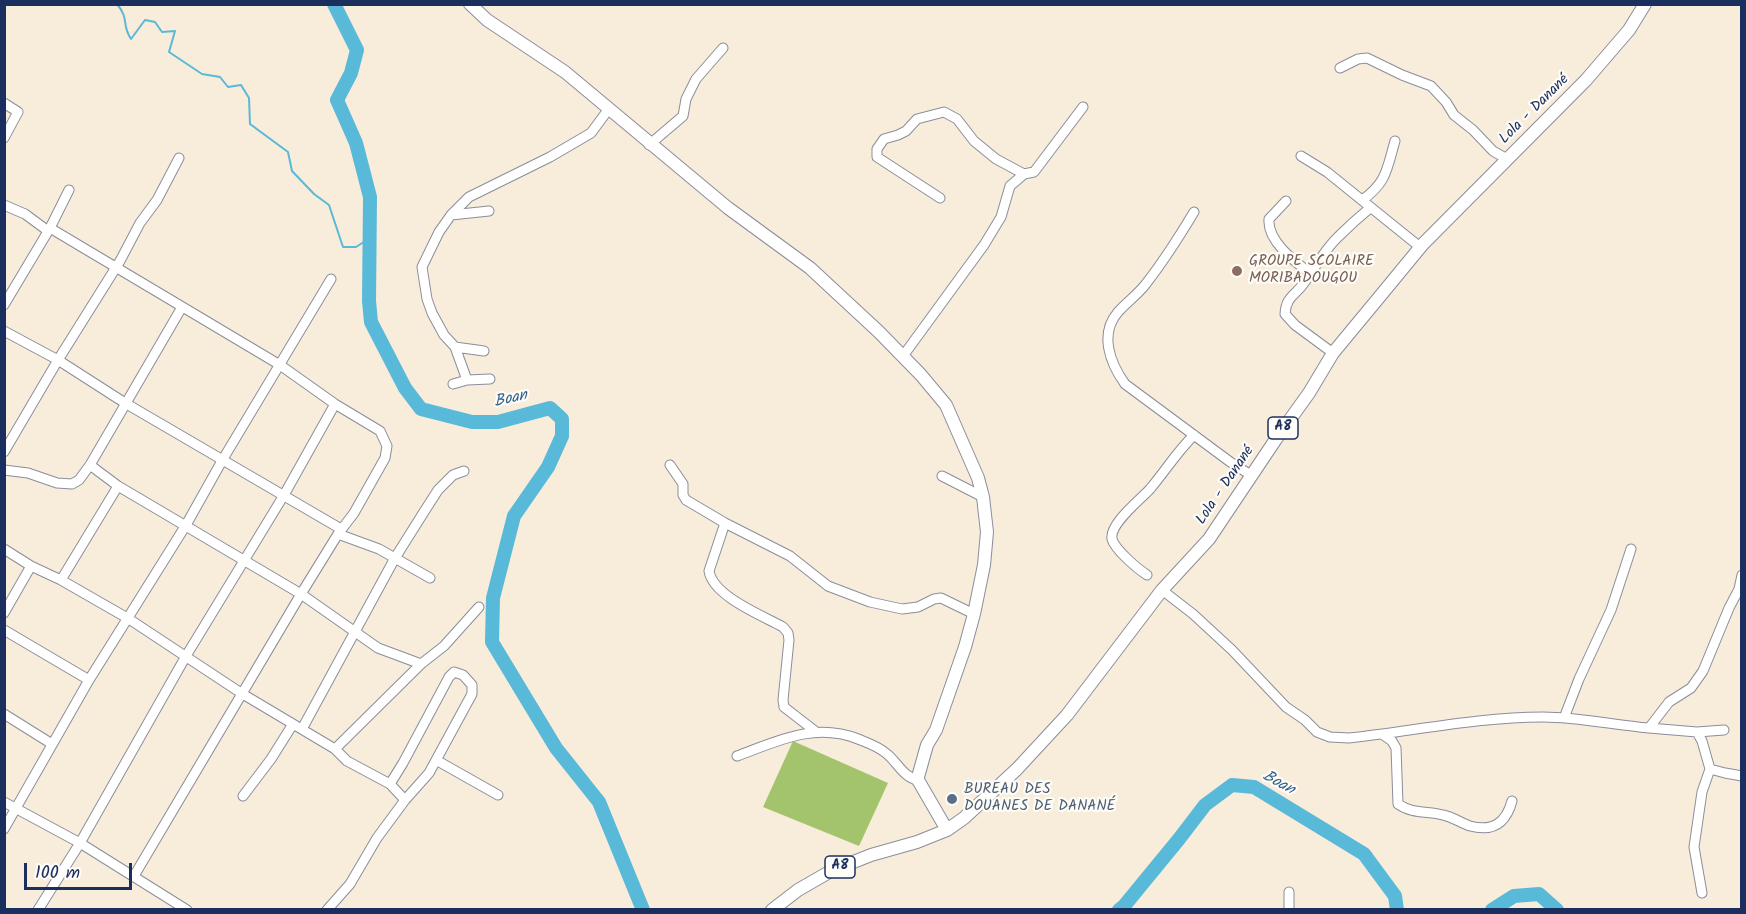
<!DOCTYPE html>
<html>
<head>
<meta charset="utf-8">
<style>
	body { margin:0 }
	#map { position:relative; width:1746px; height:914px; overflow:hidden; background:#f8ecdb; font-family:Kalam,sans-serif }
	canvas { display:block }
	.frame { position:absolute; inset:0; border:6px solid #1b2f5e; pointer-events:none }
	.scale { position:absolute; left:24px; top:863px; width:108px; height:27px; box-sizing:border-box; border:3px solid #1b2f5e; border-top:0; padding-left:8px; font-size:18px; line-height:21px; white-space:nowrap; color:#1b2f5e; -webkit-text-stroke:4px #fdfcf7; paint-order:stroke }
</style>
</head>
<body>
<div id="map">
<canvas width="1746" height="914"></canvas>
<div class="frame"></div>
<div class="scale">100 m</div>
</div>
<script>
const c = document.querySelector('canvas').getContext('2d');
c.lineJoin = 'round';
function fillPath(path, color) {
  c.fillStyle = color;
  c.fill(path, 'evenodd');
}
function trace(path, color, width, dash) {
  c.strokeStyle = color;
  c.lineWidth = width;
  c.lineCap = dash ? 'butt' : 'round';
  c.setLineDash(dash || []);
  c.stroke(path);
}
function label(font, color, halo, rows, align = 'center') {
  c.font = font + ' Kalam,sans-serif';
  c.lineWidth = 4.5;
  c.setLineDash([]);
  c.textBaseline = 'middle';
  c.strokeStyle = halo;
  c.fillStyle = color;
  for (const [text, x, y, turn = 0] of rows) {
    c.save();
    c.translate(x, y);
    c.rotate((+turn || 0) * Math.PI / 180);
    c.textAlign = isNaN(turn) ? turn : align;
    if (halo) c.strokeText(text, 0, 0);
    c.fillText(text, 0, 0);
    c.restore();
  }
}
fillPath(new Path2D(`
	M793 741 888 783 859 846 763 807Z`), '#a3c46d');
trace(new Path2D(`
	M117 4C130 20 121 24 131 39L145 20 155 22 162 32 175 31 169 52 202 74 220 77 228 87 241 85 249 98 250 124 288 152 292 171 314 194 329 205 343 247H356L370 238`), '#59b9d8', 2);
trace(new Path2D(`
	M334 4 357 50 351 73 337 100 356 143 370 197 369 301 371 322 405 388 421 409 472 422H498L550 408 562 419V436L548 467 514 516 493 598 492 642 556 748 599 802 643 910
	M1119 910 1124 906 1179 839 1205 805 1232 785 1254 787 1364 854 1395 896 1397 910
	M1492 910 1514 896 1539 894 1557 910`), '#59b9d8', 14);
const minor = new Path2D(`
	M1340 68 1358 59 1367 58 1402 75 1431 86 1446 102 1454 115 1473 130 1493 151 1507 159
	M4 103 18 112 4 138
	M649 145 683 116 686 99 696 79 723 48
	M1301 156 1327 172 1420 247
	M940 198 877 157V149L884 139 898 135 906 131 917 119 944 112 957 119 974 141 996 159 1024 174
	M1362 200C1387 183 1387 168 1395 141
	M1286 201 1269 219C1267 241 1294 261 1310 273
	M4 205 25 214 48 231
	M1194 212C1179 237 1163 262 1145 285 1137 295 1127 302 1118 312 1099 334 1110 363 1125 384L1233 464 1251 475
	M451 215 489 211
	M50 228 280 365 335 404 380 431 387 446 385 458 354 513 338 534 301 594 134 876
	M4 305 50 228 69 190
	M4 331 58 360 125 403 341 529
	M455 347 467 380
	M484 351 455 347 444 335 432 313 427 299 422 267 439 232 451 215 469 197 550 157 591 133 608 110
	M1333 353 1295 325 1285 314C1286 296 1296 295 1304 283 1315 268 1324 250 1338 237 1348 227 1359 217 1370 208
	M903 356 984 245 1001 217 1010 186 1024 174 1034 172 1083 107
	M453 384 467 380 490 379
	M4 452 58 360 120 261 140 223 157 200 179 158
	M90 465 118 486 301 594 378 648 421 664 444 646 479 607
	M670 465 683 484V495L686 500 725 523 790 556 828 586 870 602 902 609 918 607 934 599 941 598 974 614
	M4 470 28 473 57 483 72 484 79 480 90 465 182 307
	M942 476 983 497
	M725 523 709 571C713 596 761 615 783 627L788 633 789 640 783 700 784 707 815 731
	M338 534 379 549 430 578
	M4 549 31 566 61 580 129 619 241 693 335 749 347 761 390 784 405 800 377 838 350 884 327 910
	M1147 575C1138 569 1115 550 1112 539 1109 524 1141 499 1150 489 1166 470 1176 453 1194 435
	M61 580 118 486
	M1162 590 1193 614 1232 650 1286 707 1305 720 1317 732 1330 737 1349 738C1414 731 1478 717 1543 717 1578 717 1614 725 1649 728L1669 702 1691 688 1703 671 1729 608 1739 589 1742 575
	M4 613 31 566
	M4 630 89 680
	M4 714 52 744
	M1564 718 1579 679 1611 610 1631 549
	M1649 728 1697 732 1724 730
	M302 729 395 558 422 515 438 490 453 475 464 471
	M1697 732 1702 741 1710 769 1702 792 1694 847 1702 893
	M1382 734 1392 741 1396 748 1398 804C1412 814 1428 811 1443 815 1453 817 1461 823 1470 826 1493 832 1506 823 1512 801
	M335 749 421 664
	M737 756C778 741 814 722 858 739 868 743 878 746 887 754 897 762 904 778 918 780
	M436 760 498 795
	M1710 769 1725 773 1742 776
	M390 784 403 763 449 677 454 672 463 675 472 685V694L429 773 405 800
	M243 796 271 759 293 724
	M4 802 80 843 187 910
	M4 829 89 680 186 525 223 459 331 279
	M38 910 80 843 186 656 284 495 335 404
	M1289 910V892`);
const major = new Path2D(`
	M470 4 487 20 565 72 728 208 810 268 879 332 921 375 946 405 978 478 983 497 987 532 984 565 974 614 965 647 936 730 927 745 918 777V780L947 830
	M772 910 798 890 831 871 871 855 917 842 947 830 964 818 1017 769 1067 715 1162 590 1209 539 1276 439 1309 393 1333 353 1381 295 1423 244 1586 80 1629 30 1645 4`);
trace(minor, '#8a8e9c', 11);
trace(major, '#8a8e9c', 14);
trace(minor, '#fff', 9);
trace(major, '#fff', 12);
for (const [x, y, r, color] of [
	[1237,271,6,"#8d6e63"],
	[952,799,6,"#5c6f8a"]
]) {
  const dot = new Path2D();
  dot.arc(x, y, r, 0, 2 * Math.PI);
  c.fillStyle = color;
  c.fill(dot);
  trace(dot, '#fdfcf7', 2);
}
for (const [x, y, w] of [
	[1283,428,30],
	[840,867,30]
]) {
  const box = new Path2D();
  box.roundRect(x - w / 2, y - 11, w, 22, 4.5);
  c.fillStyle = '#fdfcf7';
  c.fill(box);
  trace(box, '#1b2f5e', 1.5);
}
label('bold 14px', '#1b2f5e', null, [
	["A8",1283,428],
	["A8",840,867]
]);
label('15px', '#1b2f5e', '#fdfcf7', [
	["Lola - Danané",1535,110,-45],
	["Lola - Danané",1226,486,-56]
]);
label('15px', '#785e54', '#fdfcf7', [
	["GROUPE SCOLAIRE",1249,262],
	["MORIBADOUGOU",1249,279]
], 'left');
label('15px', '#4e5e75', '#fdfcf7', [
	["BUREAU DES",964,790],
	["DOUANES DE DANANÉ",964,807]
], 'left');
label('italic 16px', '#315f89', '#fdfcf7', [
	["Boan",511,400,-13],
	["Boan",1278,784,29]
]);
</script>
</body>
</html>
